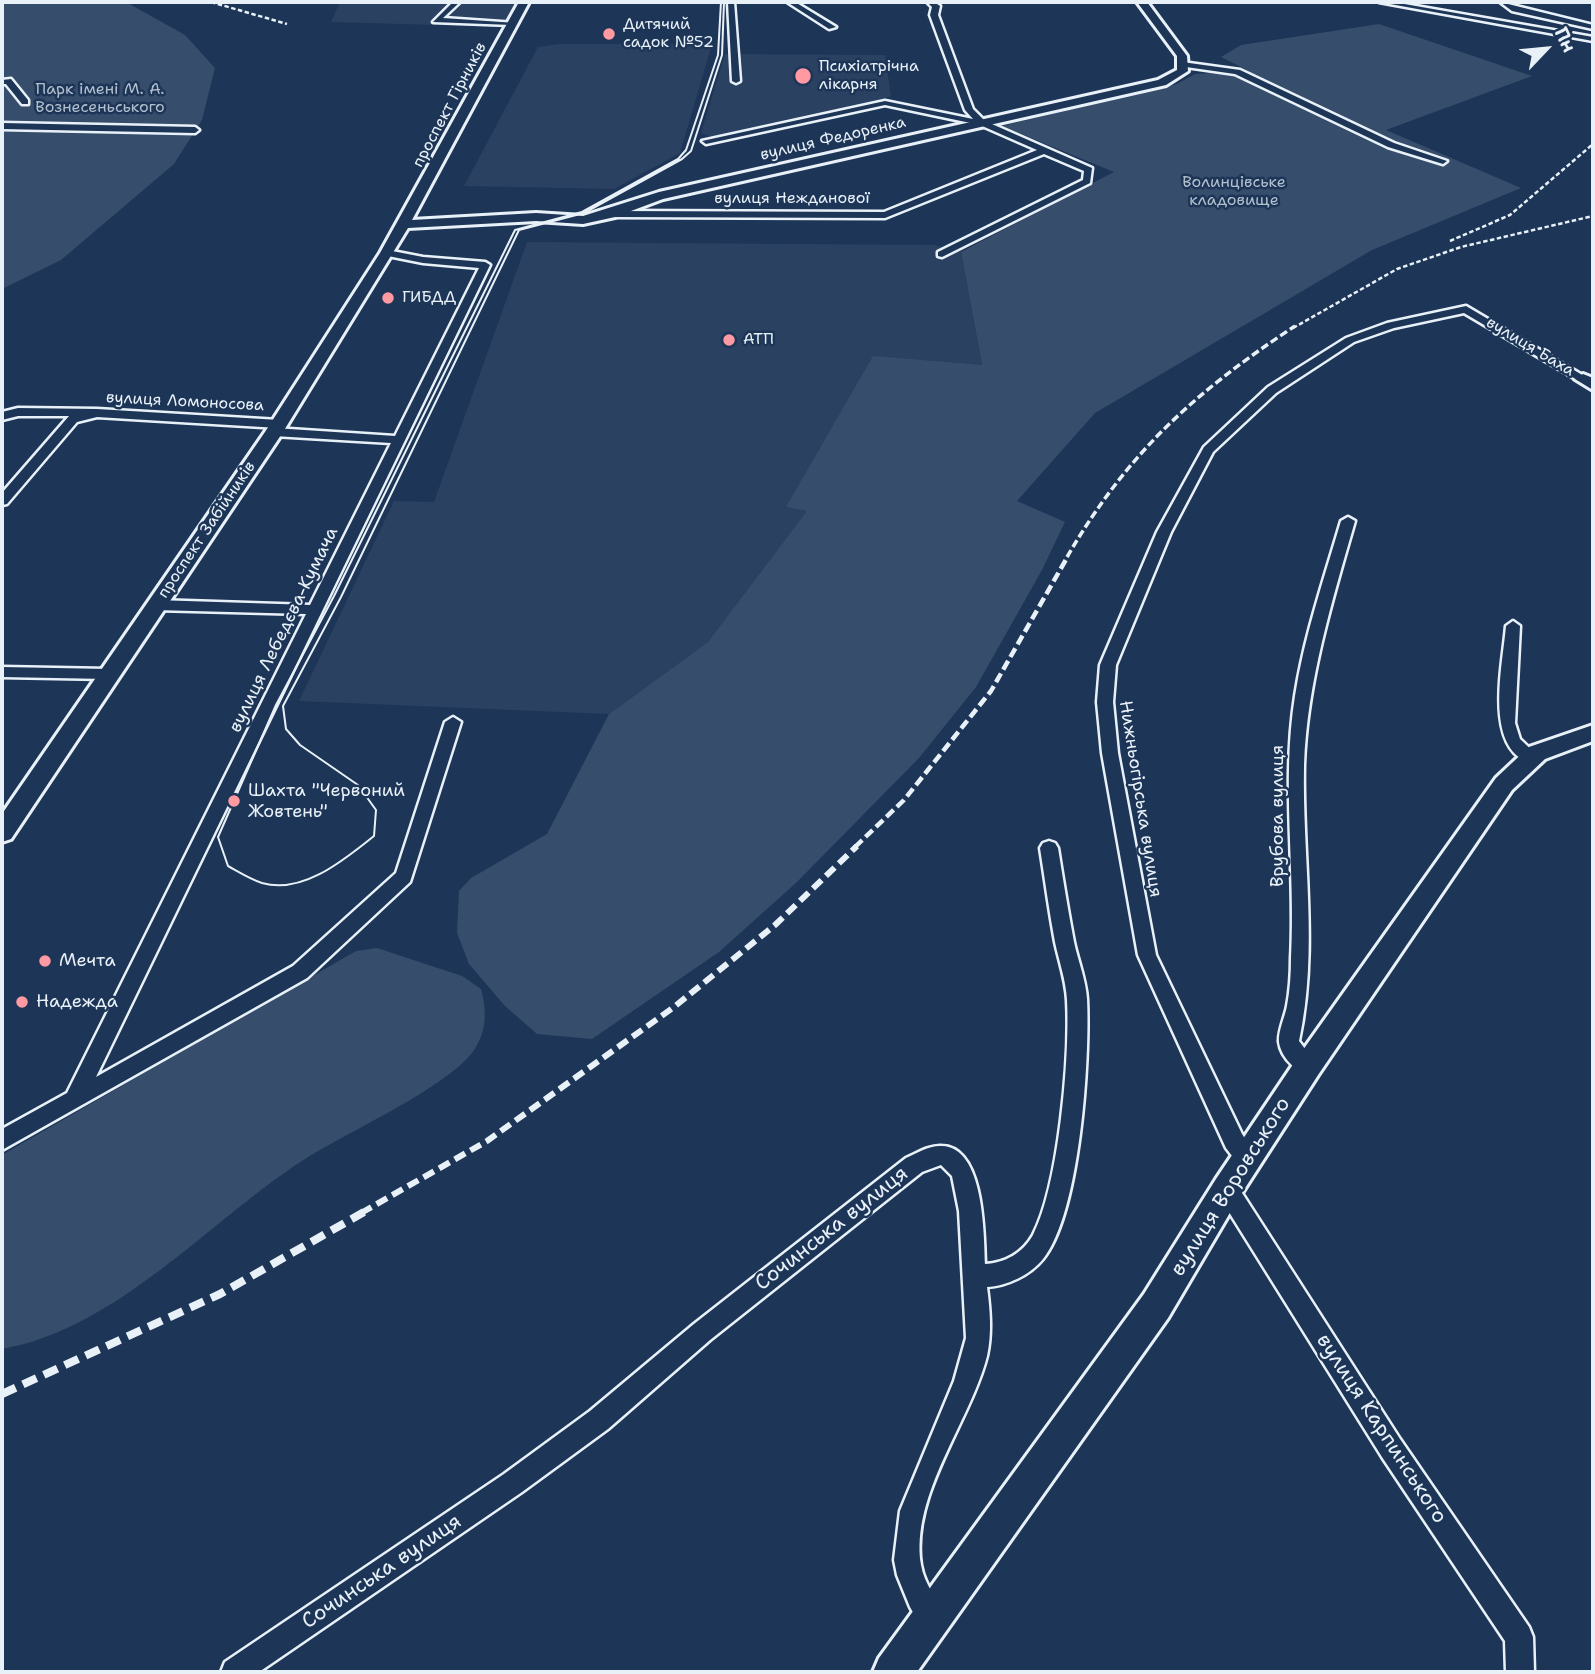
<!DOCTYPE html>
<html>
<head>
<meta charset="utf-8">
<style>
	body { margin:0 }
	#map { position:relative; width:1595px; height:1674px; overflow:hidden; background:#1d3557; font-family:"Shantell Sans",sans-serif }
	canvas { display:block }
	.frame { position:absolute; inset:0; border:4px solid #e8f1f8; pointer-events:none }
	.north { position:absolute; left:1511px; top:14px; width:70px; height:70px; -webkit-text-stroke:5px #1d3557; paint-order:stroke; rotate:64deg; font-size:19px; font-weight:700; line-height:28px; text-align:center; color:#e8f1f8 }
	.north::after { content:''; display:block; margin:auto; width:24px; height:32px; background:#e8f1f8; clip-path:polygon(50% 0,100% 100%,50% 72%,0 100%) }
</style>
</head>
<body>
<div id="map">
<canvas width="1595" height="1674"></canvas>
<div class="frame"></div>
<div class="north">Пн</div>
</div>
<script>
const c = document.querySelector('canvas').getContext('2d');
c.lineJoin = 'round';
function fillPath(path, color) {
  c.fillStyle = color;
  c.fill(path, 'evenodd');
}
function trace(path, color, width, dash) {
  c.strokeStyle = color;
  c.lineWidth = width;
  c.lineCap = dash ? 'butt' : 'round';
  c.setLineDash(dash || []);
  c.stroke(path);
}
function label(font, color, halo, rows, align = 'center') {
  c.font = font + ' "Shantell Sans",sans-serif';
  c.lineWidth = 5;
  c.setLineDash([]);
  c.textBaseline = 'middle';
  c.strokeStyle = halo;
  c.fillStyle = color;
  for (const [text, x, y, turn = 0] of rows) {
    c.save();
    c.translate(x, y);
    c.rotate((+turn || 0) * Math.PI / 180);
    c.textAlign = isNaN(turn) ? turn : align;
    if (halo) c.strokeText(text, 0, 0);
    c.fillText(text, 0, 0);
    c.restore();
  }
}
fillPath(new Path2D(`
	M340 2H520L506 27 331 22Z
	M559 44H712L680 153 614 189 464 186 538 47Z
	M725 54 885 55 891 96 864 106 714 138 701 133Z
	M527 242 934 245 961 252 982 366 787 507 808 511 708 642 609 714 299 701 394 501 434 502Z`), '#2a4162');
fillPath(new Path2D(`
	M2 2H126L185 35 215 68 202 120 174 164 61 260 2 289Z
	M1379 24 1532 76 1386 130 1521 188 1372 250 1095 413 1017 501 1065 522 1042 570 976 687 919 758 797 882 719 952 592 1039 537 1034 505 1006 469 964 457 933 459 891 471 878 547 834 609 714 708 642 807 511 786 507 873 356 982 365 961 252 1114 172 1002 126 1177 84 1195 74 1249 71 1221 57 1241 45Z
	M377 948 462 976 481 989C487 1011 487 1031 474 1050 450 1086 346 1133 305 1159 210 1220 117 1329 2 1349V1155L356 951Z`), '#374d6c');
const street = new Path2D(`
	M453 2H460L443 18 516 23 512 25 433 22Z
	M728 2H734L740 81 736 83 732 81Z
	M787 2H795L836 27 829 29Z
	M927 2H934L940 6 938 15 973 109 985 121 1092 168 1090 183 942 257 938 256V252L1083 180 1084 171 1044 154 885 218 610 217 605 214 610 211 884 212 1037 150 980 125 885 105 706 144 702 141 885 101 973 119 965 110 930 15 932 7Z
	M1379 2H1393L1593 37V41Z
	M1500 2 1593 25V29L1512 11Z
	M1182 62 1240 70 1394 143 1447 161 1443 164 1388 147 1235 74 1179 66Z
	M11 79 28 100V104H22L6 84H2V80Z
	M2 123 195 127 199 130 195 133 2 129Z
	M387 250 423 257 485 262 490 265 96 1077 293 966 396 873 445 722 453 717 461 722 410 882 307 978 2 1150V1129L67 1093 306 614 155 610 148 605 155 600 310 605 391 443 274 436 268 432 274 428 395 436 479 268 423 263 383 255 382 253Z
	M1466 306 1589 379 1579 381 1464 313 1394 328 1354 342 1276 393 1213 452 1171 532 1116 665 1113 702 1118 753 1156 955 1242 1134 1258 1158 1255 1165 1247 1168 1239 1165 1226 1148 1138 955 1102 753 1097 702 1100 665 1157 532 1204 447 1268 387 1346 338 1387 323Z
	M18 408 97 409 279 420 285 424 279 428 97 417 77 422 7 504 2 505V493L69 416H18L2 420V412Z
	M1348 517 1355 521C1332 601 1307 682 1304 765 1302 858 1319 949 1299 1041L1318 1066 1315 1072C1300 1078 1281 1058 1279 1042 1278 1031 1285 1017 1287 1006 1290 990 1291 973 1291 958 1296 870 1281 784 1295 696 1304 637 1324 579 1341 521Z
	M1513 621 1520 626 1515 723 1520 739 1539 757 1531 763C1483 749 1503 664 1506 626Z
	M2 667 108 669 116 674 108 679 2 677Z
	M1049 841 1055 843 1058 848C1063 879 1068 911 1074 942 1078 961 1086 980 1087 999 1090 1059 1080 1213 1043 1259 1030 1275 1007 1286 987 1287 990 1310 992 1333 987 1356 970 1422 910 1495 921 1565 924 1584 938 1600 946 1618L942 1628 932 1632 922 1628 910 1607 897 1575 894 1560 900 1511 954 1381 966 1338 959 1211 952 1176 941 1165 922 1172 710 1340 608 1429 522 1492 259 1672H221L225 1662 504 1474 590 1411 694 1324 906 1158C917 1153 930 1145 942 1146 984 1147 984 1234 985 1264 1005 1263 1023 1253 1033 1235 1059 1185 1070 1057 1067 1000 1066 980 1059 961 1055 942 1049 911 1045 879 1040 848L1043 843Z
	M1227 1179 1235 1182 1400 1439 1529 1627 1533 1637 1534 1672H1506L1505 1641 1382 1457 1219 1196 1216 1189 1219 1182Z`);
const secondary = new Path2D(`
	M519 2H529L412 220 536 213 583 216 659 192 1158 80 1177 70V56L1137 2H1147L1187 56 1188 71 1166 85 663 199 615 217 583 224 536 221 408 228 283 432 11 839 2 842V814L265 432 380 253Z
	M1583 374 1593 378V390L1575 379Z
	M1593 725V741L1545 759 1512 790 1318 1075 1238 1199 1168 1318 917 1672H873L879 1658 1144 1294 1216 1179 1298 1057 1496 778 1529 747Z`);
trace(street, '#e8f1f8', 5);
trace(secondary, '#e8f1f8', 6);
fillPath(street, '#1d3557');
fillPath(secondary, '#1d3557');
trace(new Path2D(`
	M721 2 718 55 686 150 678 159 582 212 515 230 334 596 276 705 218 837 228 866C239 872 250 879 262 883 303 895 345 859 374 836L376 810 358 785 300 745 286 729 283 706 341 597 519 230 584 213 682 159 691 151 722 55 724 2`), '#e8f1f8', 2);
trace(new Path2D(`
	M211 2 287 24
	M1450 241 1510 215 1593 144
	M1293 328 1397 269 1461 247 1593 216`), '#e8f1f8', 2.5, [4.5, 2.5]);
trace(new Path2D(`
	M1067 557C1128 452 1195 392 1295 326`), '#e8f1f8', 3.5, [8, 3.5]);
trace(new Path2D(`
	M855 847 904 800 991 691 1068 556`), '#e8f1f8', 4.5, [10, 4.5]);
trace(new Path2D(`
	M361 1213 487 1141 674 1007 775 925 857 846`), '#e8f1f8', 6, [12, 6]);
trace(new Path2D(`
	M2 1394 220 1294 364 1212`), '#e8f1f8', 8, [15, 8]);
for (const [x, y, r, color] of [
	[609,34,7,"#ff9aa2"],
	[803,76,9,"#ff9aa2"],
	[388,298,7,"#ff9aa2"],
	[729,340,7,"#ff9aa2"],
	[234,801,7,"#ff9aa2"],
	[45,961,7,"#ff9aa2"],
	[22,1002,7,"#ff9aa2"]
]) {
  const dot = new Path2D();
  dot.arc(x, y, r, 0, 2 * Math.PI);
  c.fillStyle = color;
  c.fill(dot);
  trace(dot, '#1d3557', 2.5);
}
label('16px', '#e8f1f8', '#1d3557', [
	["Дитячий",623,25],
	["садок №52",623,43],
	["Психіатрічна",819,67],
	["лікарня",819,85],
	["ГИБДД",402,298],
	["АТП",743,340]
], 'left');
label('16px', '#b3c0ce', '#1d3557', [
	["Парк імені М. А.",100,90],
	["Вознесеньського",100,108],
	["Волинцівське",1234,183],
	["кладовище",1234,201]
]);
label('16px', '#e8f1f8', '#1d3557', [
	["проспект Гірників",450,105,-62],
	["вулиця Федоренка",833,139,-13],
	["вулиця Нежданової",792,199],
	["вулиця Баха",1530,347,31],
	["вулиця Ломоносова",185,402,3],
	["проспект Забійників",207,530,-56]
]);
label('18px', '#e8f1f8', '#1d3557', [
	["вулиця Лебедєва-Кумача",284,630,-64],
	["Нижньогірська вулиця",1140,799,81],
	["Врубова вулиця",1278,816,-90]
]);
label('18px', '#e8f1f8', '#1d3557', [
	["Шахта \"Червоний",248,791],
	["Жовтень\"",248,812],
	["Мечта",59,961],
	["Надежда",36,1002]
], 'left');
label('21px', '#e8f1f8', '#1d3557', [
	["вулиця Воровського",1231,1187,-58],
	["Сочинська вулиця",832,1229,-38],
	["вулиця Карпинського",1381,1429,57],
	["Сочинська вулиця",382,1572,-34]
]);
</script>
</body>
</html>
